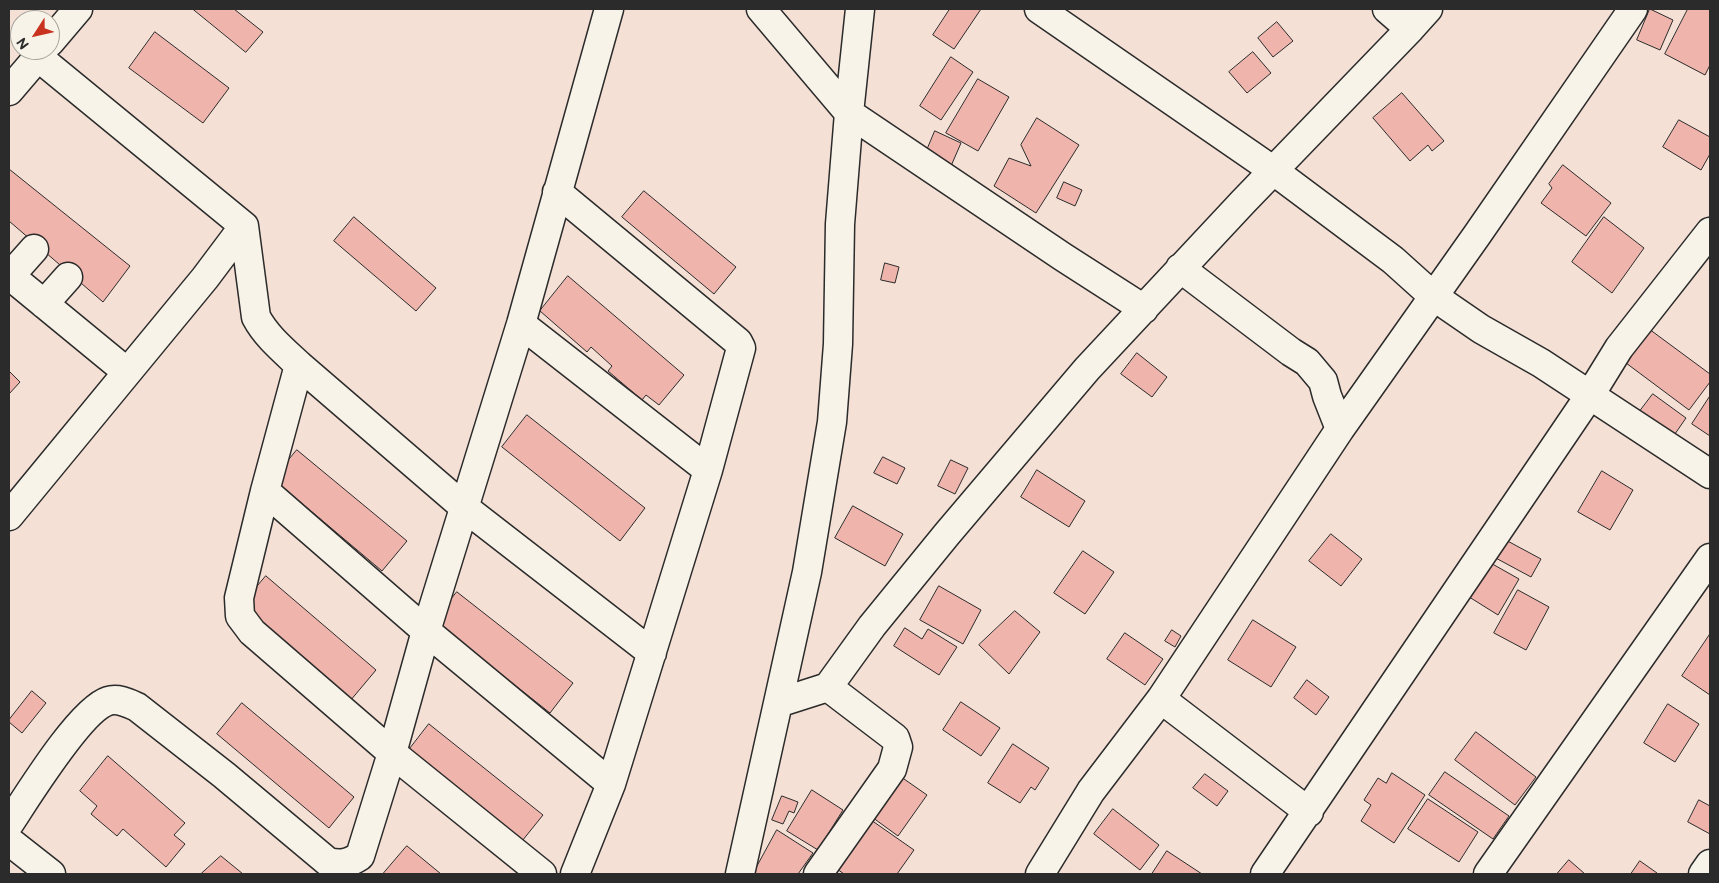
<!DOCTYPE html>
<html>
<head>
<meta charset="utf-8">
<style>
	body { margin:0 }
	#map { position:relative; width:1719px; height:883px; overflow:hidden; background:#f5e0d6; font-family:"Balsamiq Sans",sans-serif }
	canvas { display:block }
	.frame { position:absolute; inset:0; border:10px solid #2b2b2b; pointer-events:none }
	.north { position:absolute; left:10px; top:10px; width:50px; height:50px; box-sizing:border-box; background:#f7f3e8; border:1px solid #a5a39c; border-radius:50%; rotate:235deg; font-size:14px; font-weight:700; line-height:20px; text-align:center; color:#2b2b2b }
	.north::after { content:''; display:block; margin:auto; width:18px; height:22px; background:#c8321e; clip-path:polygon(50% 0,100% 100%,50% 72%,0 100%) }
</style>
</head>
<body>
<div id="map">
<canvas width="1719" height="883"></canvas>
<div class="frame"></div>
<div class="north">N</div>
</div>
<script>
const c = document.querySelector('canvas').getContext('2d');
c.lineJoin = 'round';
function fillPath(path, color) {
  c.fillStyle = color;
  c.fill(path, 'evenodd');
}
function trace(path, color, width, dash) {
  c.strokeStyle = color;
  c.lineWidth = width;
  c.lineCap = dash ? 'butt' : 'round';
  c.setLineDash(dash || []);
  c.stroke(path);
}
const building = new Path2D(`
	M193 9H234L263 32 246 52Z
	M950 9H981L954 49 933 35Z
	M1650 9 1673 20 1660 50 1637 40Z
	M1688 9H1710V65L1705 75 1665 54Z
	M1277 22 1293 41 1273 57 1258 38Z
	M155 32 229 88 203 123 129 68Z
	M1253 52 1271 73 1247 93 1229 72Z
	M951 57 973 72 941 120 920 106Z
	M978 79 1009 97 978 151 946 133Z
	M1402 93 1444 141 1432 151 1428 145 1410 161 1373 118Z
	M1037 118 1079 145 1036 213 994 186 1009 158 1031 166 1021 145Z
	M1679 120 1710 137V154L1701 170 1663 147Z
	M935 131 961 143 951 166 925 155Z
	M1563 165 1611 203 1586 236 1541 203 1552 188 1549 184Z
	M9 169 130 266 103 302 9 221Z
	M1064 182 1082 190 1075 206 1057 198Z
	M644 191 736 267 714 294 622 217Z
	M354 217 436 288 416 311 334 241Z
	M1604 217 1644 248 1612 293 1572 262Z
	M885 263 899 267 895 283 881 280Z
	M568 276 684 375 659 405 646 395 642 400 608 371 612 366 591 347 587 352 540 311Z
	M1645 326 1710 374V382L1689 410 1622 360Z
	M1137 353 1167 377 1152 397 1121 374Z
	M9 371 20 382 9 394Z
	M1653 394 1686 418 1668 444 1634 419Z
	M1710 396V436L1692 424Z
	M527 415 645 508 620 541 502 447Z
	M297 450 407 541 382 571 273 479Z
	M883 457 905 468 897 484 874 473Z
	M951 460 968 468 955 494 938 486Z
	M1037 470 1085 501 1069 527 1021 497Z
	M1602 471 1633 490 1610 530 1578 512Z
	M853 506 903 534 885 566 835 538Z
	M1331 534 1362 559 1341 586 1309 561Z
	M1502 538 1541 559 1531 577 1492 556Z
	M1083 551 1114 572 1085 614 1054 593Z
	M1487 561 1519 579 1498 615 1466 595Z
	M266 576 376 670 350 701 240 607Z
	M939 586 981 610 963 644 920 620Z
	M1518 590 1549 607 1526 650 1494 633Z
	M457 592 573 683 550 713 434 621Z
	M1015 611 1040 632 1009 674 979 645Z
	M1253 620 1296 647 1271 687 1228 660Z
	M905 628 922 639 928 629 957 647 939 675 894 646Z
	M1172 630 1181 636 1175 647 1165 641Z
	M1125 633 1163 659 1145 685 1107 659Z
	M1710 634V695L1682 676Z
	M1307 680 1329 697 1316 715 1294 698Z
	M32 691 46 703 22 733 9 722V720Z
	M961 702 1000 728 981 756 943 730Z
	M242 703 354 797 329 828 217 734Z
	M1668 704 1699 724 1675 762 1644 743Z
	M429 724 543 815 518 846 405 755Z
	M1476 732 1536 777 1515 805 1455 760Z
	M1013 744 1049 768 1035 790 1031 787 1020 803 988 783Z
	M108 756 185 823 174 835 185 844 166 867 123 829 117 836 91 814 97 806 80 791Z
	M894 772 927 795 898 836 865 812Z
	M1445 772 1509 816 1493 839 1429 795Z
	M1392 773 1425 795 1394 843 1361 821 1371 805 1364 800 1378 778 1386 783Z
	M1205 774 1228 791 1217 806 1193 788Z
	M812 790 843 810 818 850 787 831Z
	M782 796 798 802 794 813 789 811 783 824 772 820Z
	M1428 799 1478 832 1459 862 1408 829Z
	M1699 800 1710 806V834L1688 822Z
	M1113 809 1159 845 1140 870 1094 834Z
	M871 820 914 850 897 874H844L837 869Z
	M777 830 813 853 798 874H753Z
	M407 846 441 874H383Z
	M1167 851 1202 874H1152Z
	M221 856 243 874H201Z
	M1569 860 1585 874H1557Z
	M1640 861 1657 873 1656 874H1631Z`);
fillPath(building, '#efb4ac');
trace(building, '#2b2b2b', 1);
const street = new Path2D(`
	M761 9 849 113 840 224 838 344 832 422 807 572 778 703
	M860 9 849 113 1063 257 1144 309
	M1039 9 1274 171 1393 260 1433 296 1481 329 1541 363 1710 474
	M1387 9 1410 29
	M50 42 78 9
	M38 57 244 226 256 317C266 336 283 350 299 365L465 508 652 653
	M9 91 44 50
	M557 192 738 342 741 348 708 470 611 784 575 874
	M1180 268 1291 352 1307 362 1323 381 1327 396 1340 429
	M9 275 127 372
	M10 276 34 249
	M44 304 68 277
	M521 324 708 470
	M299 365 265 491 239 598 240 616 252 632 392 753 542 874
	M265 491 426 631 611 784
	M9 516 205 278 244 226
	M1161 699 1309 812
	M9 824C27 797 80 710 108 701 118 698 128 703 137 707L224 775 328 862C341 865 348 864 360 856L392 753 426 631 521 324 609 9
	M9 841 51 874
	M740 874 778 703 828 687 872 626 947 534 1087 369 1243 202 1410 29 1428 9
	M818 874 892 769 898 747 895 738 828 687
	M1040 874 1091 791 1161 699 1340 429 1477 235 1633 9
	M1265 874 1590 395 1619 348 1710 232
	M1488 874 1710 558
	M1703 874 1710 864`);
trace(street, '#2b2b2b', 31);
trace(street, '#f7f3e8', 28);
</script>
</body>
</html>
